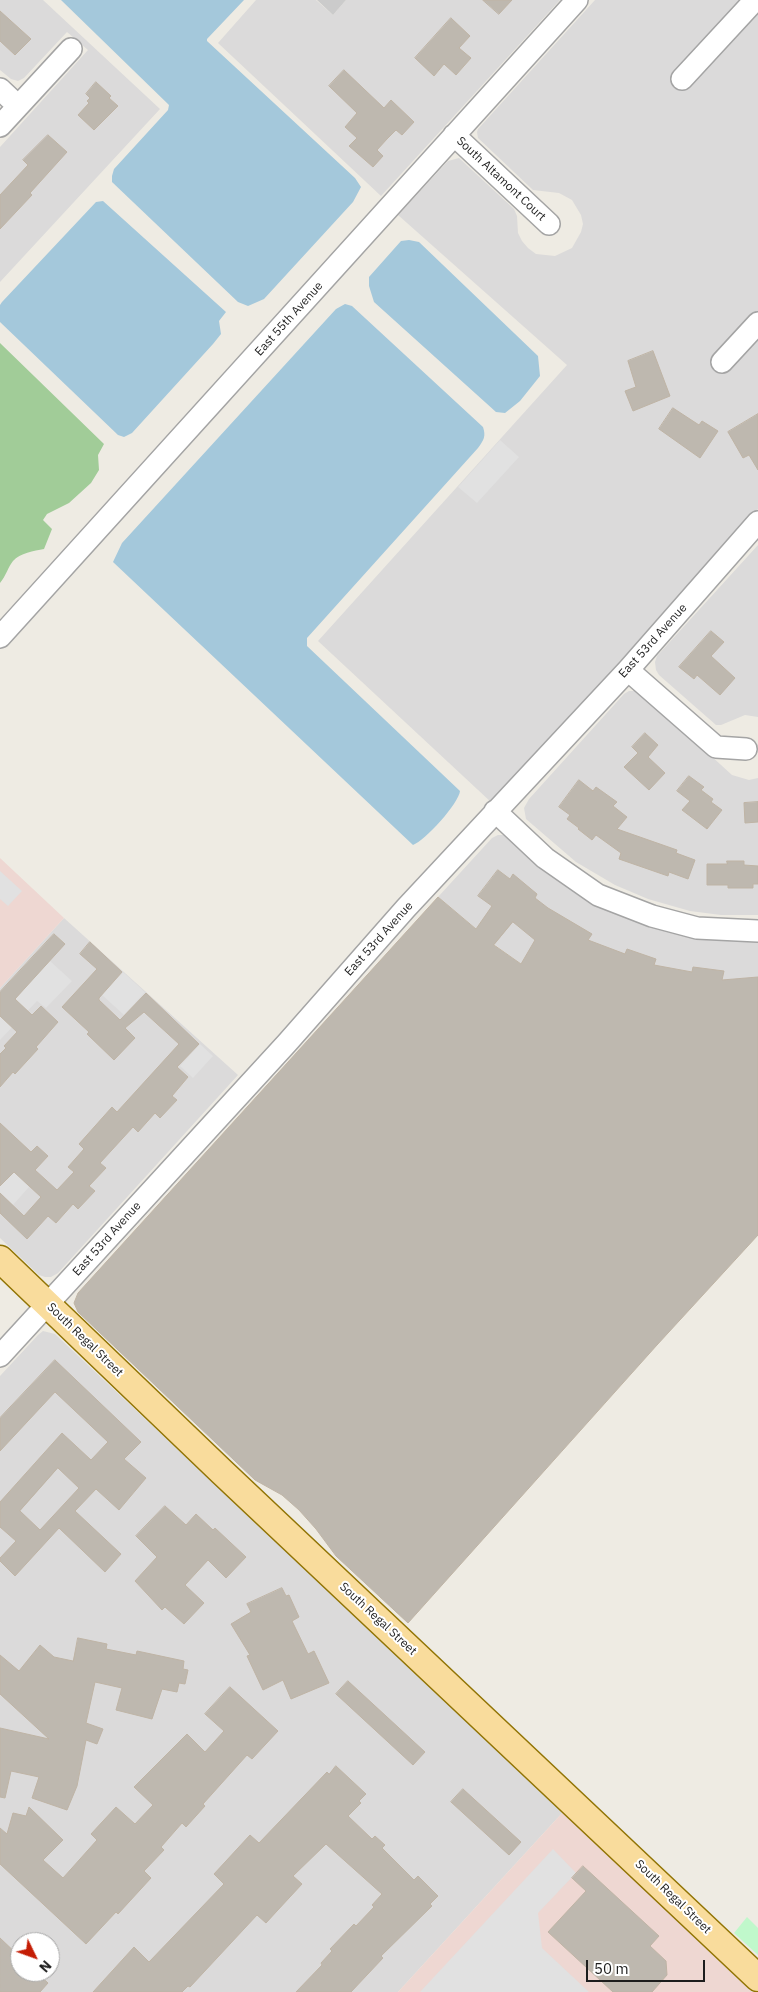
<!DOCTYPE html>
<html>
<head>
<meta charset="utf-8">
<style>
	body { margin:0 }
	#map { position:relative; width:758px; height:1992px; overflow:hidden; background:#eeebe3; font-family:"IBM Plex Sans",sans-serif }
	canvas { display:block }
	.north { position:absolute; left:10px; top:1932px; width:50px; height:50px; box-sizing:border-box; background:#fff; border:1px solid #a5a5a5; border-radius:50%; rotate:132deg; font-size:14px; font-weight:700; line-height:20px; text-align:center; color:#1d1d1d }
	.north::after { content:''; display:block; margin:auto; width:18px; height:22px; background:#c41d05; clip-path:polygon(50% 0,100% 100%,50% 72%,0 100%) }
	.scale { position:absolute; left:586px; top:1960px; width:119px; height:22px; box-sizing:border-box; border:2px solid #1d1d1d; border-top:0; padding-left:6px; font-size:15px; line-height:18px; white-space:nowrap; color:#1d1d1d; -webkit-text-stroke:4px #fff; paint-order:stroke }
</style>
</head>
<body>
<div id="map">
<canvas width="758" height="1992"></canvas>
<div class="north">N</div>
<div class="scale">50 m</div>
</div>
<script>
const c = document.querySelector('canvas').getContext('2d');
c.lineJoin = 'round';
function fillPath(path, color) {
  c.fillStyle = color;
  c.fill(path, 'evenodd');
}
function trace(path, color, width, dash) {
  c.strokeStyle = color;
  c.lineWidth = width;
  c.lineCap = dash ? 'butt' : 'round';
  c.setLineDash(dash || []);
  c.stroke(path);
}
function label(font, color, halo, rows, align = 'center') {
  c.font = font + ' "IBM Plex Sans",sans-serif';
  c.lineWidth = 4;
  c.setLineDash([]);
  c.textBaseline = 'middle';
  c.strokeStyle = halo;
  c.fillStyle = color;
  for (const [text, x, y, turn = 0] of rows) {
    c.save();
    c.translate(x, y);
    c.rotate((+turn || 0) * Math.PI / 180);
    c.textAlign = isNaN(turn) ? turn : align;
    if (halo) c.strokeText(text, 0, 0);
    c.fillText(text, 0, 0);
    c.restore();
  }
}
fillPath(new Path2D(`
	M0 0H43L160 109 0 282V147L88 50 67 32 24 78 18 81 11 79 0 70Z
	M256 0H316L333 15 346 0H560L381 196 218 43Z
	M595 0H758V509L492 803 318 641 567 365 398 215 448 161 459 158 514 209 517 216 518 233 522 241 528 248 536 254 555 256 572 248 581 232 583 224 581 215 572 200 559 193 533 190 478 138 477 132 478 129Z
	M758 545V717L745 715 721 725H716L659 675 656 670 655 662 657 656Z
	M629 691H636L651 701 732 775 749 780 758 778V915H721L690 911 648 899 615 885 576 862 526 819 524 808 529 799 624 694Z
	M498 835H504L511 838 544 869 570 888 597 904 636 922 676 934 707 939 758 940V1033L535 974 499 948 438 897 492 838Z
	M64 918 238 1075 58 1273 51 1277H45L39 1275 0 1238V988Z
	M43 1331 55 1334 563 1812 398 1992H0V1376L38 1335ZM20 1942H50V1972H20Z`), '#dbdada');
fillPath(new Path2D(`
	M0 858 64 918 0 988Z
	M563 1812 752 1992H398Z`), '#eed7d2');
fillPath(new Path2D(`
	M317 0H346L333 15Z`), '#cbcbcb');
fillPath(new Path2D(`
	M0 343 104 444 98 455 99 470 91 483 69 503 47 514 43 520 52 529 44 549C34 551 20 553 13 561 8 567 6 576 0 583Z`), '#a1cc98');
fillPath(new Path2D(`
	M747 1917 758 1928V1955L734 1933Z`), '#c0f8cb');
fillPath(new Path2D(`
	M500 440 519 457 477 503 458 487Z
	M0 871 22 891 8 906 0 899Z
	M50 961 72 981 46 1008 37 1001 0 1040V992L16 997Z
	M123 972 145 992 124 1015 102 995Z
	M200 1044 213 1056 193 1078 180 1066Z
	M14 1172 29 1187 13 1205 0 1193V1174L7 1180Z
	M553 1849 576 1873 538 1913 542 1948 589 1992H420Z`), '#e1e1e1');
fillPath(new Path2D(`
	M61 0H244L207 39V41L355 178 361 187 353 202 264 299 248 306 238 302 112 182V176L114 169 168 110 169 105Z
	M103 201 226 312 219 321 221 334 213 344 132 433 124 437 118 435 0 322V305L2 302 96 202Z
	M409 240 419 242 538 356 540 376 520 401 505 413 496 412 374 302 369 286V277L401 241Z
	M345 304 352 306 483 427C486 436 484 440 478 448L307 638V646L460 791C459 803 425 841 413 845L113 562 122 543 336 309Z`), '#a4c8db');
const building = new Path2D(`
	M483 0H512L499 14Z
	M0 11 31 39 15 55 0 41Z
	M451 18 470 36 459 48 471 58 456 75 444 64 434 76 415 58Z
	M344 70 384 108 391 100 414 122 402 135 396 130 387 139 377 150 383 156 373 167 349 146 357 138 345 127 357 113 329 86Z
	M96 82 111 96 109 98 118 106 94 130 78 115 89 103 87 101 90 98 86 94Z
	M48 135 67 152 30 193 32 195 0 229V195L28 165 23 160Z
	M653 351 670 396 633 411 625 391 636 387 628 361Z
	M673 408 699 425 702 421 718 431 700 458 659 429Z
	M758 414V470L749 455 743 458 728 432Z
	M711 631 724 642 711 656 735 678 720 695 697 675 694 679 679 667Z
	M645 733 658 745 648 757 665 773 649 790 624 767 638 753 632 747Z
	M689 776 704 787 701 790 713 799 711 802 722 810 707 829V827V829L682 810 690 801 677 791Z
	M579 780 593 791 596 787 617 802 613 806 627 817 617 829 677 850 676 853 695 860 688 879 669 872 668 876 619 859 621 853 596 835 592 840 578 829 579 828 567 819 570 815 559 807Z
	M758 802V822L745 823 744 803Z
	M727 861H744V865L758 866V884H753V888H728V885H707V864H727Z
	M498 870 510 879 513 874 537 894 535 898 548 908 592 934 588 940 625 954 627 949 656 959 654 965 692 972 693 967 724 971 722 980 758 977V1235L657 1345 408 1623 336 1556 316 1529 299 1510 282 1495 255 1480 78 1312 74 1303 78 1293 438 897 476 929 492 906 478 896ZM513 922 535 940 521 964 494 945Z
	M54 934 65 944 15 999 32 1015 41 1006 58 1022 36 1047 38 1049 15 1074 13 1072 0 1087V1054L6 1048 4 1046 17 1032 0 1016V992Z
	M90 942 122 972 99 998V1000L120 1020 146 993 199 1044 177 1067 188 1077 172 1096 177 1100 160 1118 155 1113 138 1132 133 1127 100 1163 106 1168 89 1186 95 1191 78 1209 73 1204 56 1223 48 1216 27 1239 0 1213V1193L24 1216 41 1197 14 1172 0 1186V1123L31 1152 37 1146 48 1156 35 1170 57 1190 74 1172 68 1167 84 1149 79 1144 112 1107 117 1112 179 1044 144 1012 125 1028 135 1038 114 1060 87 1034 89 1032 62 1007 97 969 80 954Z
	M55 1360 141 1442 124 1459 146 1478 119 1510 96 1489 75 1511 121 1554 105 1572 59 1528 15 1576 0 1561V1558L16 1541 0 1527V1502L62 1433 91 1460 108 1442 55 1392 0 1451V1418ZM58 1468 79 1488 40 1530 20 1511Z
	M165 1506 186 1525 196 1514 213 1530 215 1528 246 1557 226 1578 208 1560 185 1585 204 1603 184 1624 165 1607 162 1610 135 1581 157 1557 136 1536Z
	M282 1588 286 1596 289 1595 299 1617 292 1621 308 1654 314 1651 329 1683 291 1699 283 1680 263 1690 247 1656 250 1655 231 1624 251 1612 247 1604Z
	M78 1638 107 1644 106 1649 136 1655 137 1651 184 1661 183 1669 188 1670 185 1684 179 1683 177 1692 162 1689 152 1719 116 1710 122 1688 95 1682 86 1723 103 1729 97 1744 86 1740 77 1786 67 1810 32 1798 39 1777 11 1771 5 1798 0 1797V1728L49 1739 0 1694V1655L19 1671 40 1645 54 1657 73 1661Z
	M348 1681 425 1752 413 1765 336 1694Z
	M230 1687 278 1731 252 1759 247 1755 203 1804 205 1806 186 1827 182 1823 161 1847 164 1850 144 1871 151 1878 118 1914 116 1912 86 1944 0 1864V1828L7 1834 13 1813 26 1816 29 1807 63 1840 43 1860 63 1878 97 1840 91 1834 116 1807 135 1824 153 1805 134 1787 187 1734 205 1752 224 1731 205 1714Z
	M336 1766 366 1794 359 1801 361 1803 348 1816 372 1839 375 1836 385 1845 382 1848 414 1880 418 1876 438 1896 430 1904 432 1906 381 1956 383 1958 351 1992H296L322 1965 321 1963 332 1951 330 1949 354 1924 356 1926 374 1907 372 1905 382 1894 326 1844 293 1876 302 1884 277 1911 266 1923 257 1915 190 1987 188 1986 182 1992H93L134 1947 149 1962 224 1884 214 1874 250 1835 259 1843 327 1772 329 1774Z
	M463 1789 521 1842 509 1855 451 1802Z
	M583 1866 659 1936 650 1946 666 1961 667 1975 652 1992H613L548 1932 586 1891 572 1878Z
	M0 1938 20 1957V1972H36L48 1983 40 1992H0Z`);
fillPath(building, '#beb8af');
trace(building, '#bfb4a5', 1);
const minor = new Path2D(`
	M682 79 755 0
	M0 89 18 106
	M0 126 71 49
	M454 135 549 224
	M722 362 758 323
	M0 637 577 0
	M628 670 716 747 746 749
	M495 811 545 858 598 895 652 916 697 928 758 931
	M0 1356 287 1043 406 908 628 670 758 522`);
const major = new Path2D(`
	M0 1259 222 1472 758 1978`);
trace(minor, '#a4a4a4', 24);
trace(major, '#917404', 29);
trace(minor, '#fff', 21);
trace(major, '#f9dc9c', 26);
label('12px', '#1d1d1d', '#fff', [
	["South Altamont Court",501,179,43],
	["East 55th Avenue",289,319,-48],
	["East 53rd Avenue",653,641,-48],
	["East 53rd Avenue",379,939,-48],
	["East 53rd Avenue",107,1239,-48],
	["South Regal Street",85,1340,44],
	["South Regal Street",378,1619,43],
	["South Regal Street",673,1897,44]
]);
</script>
</body>
</html>
